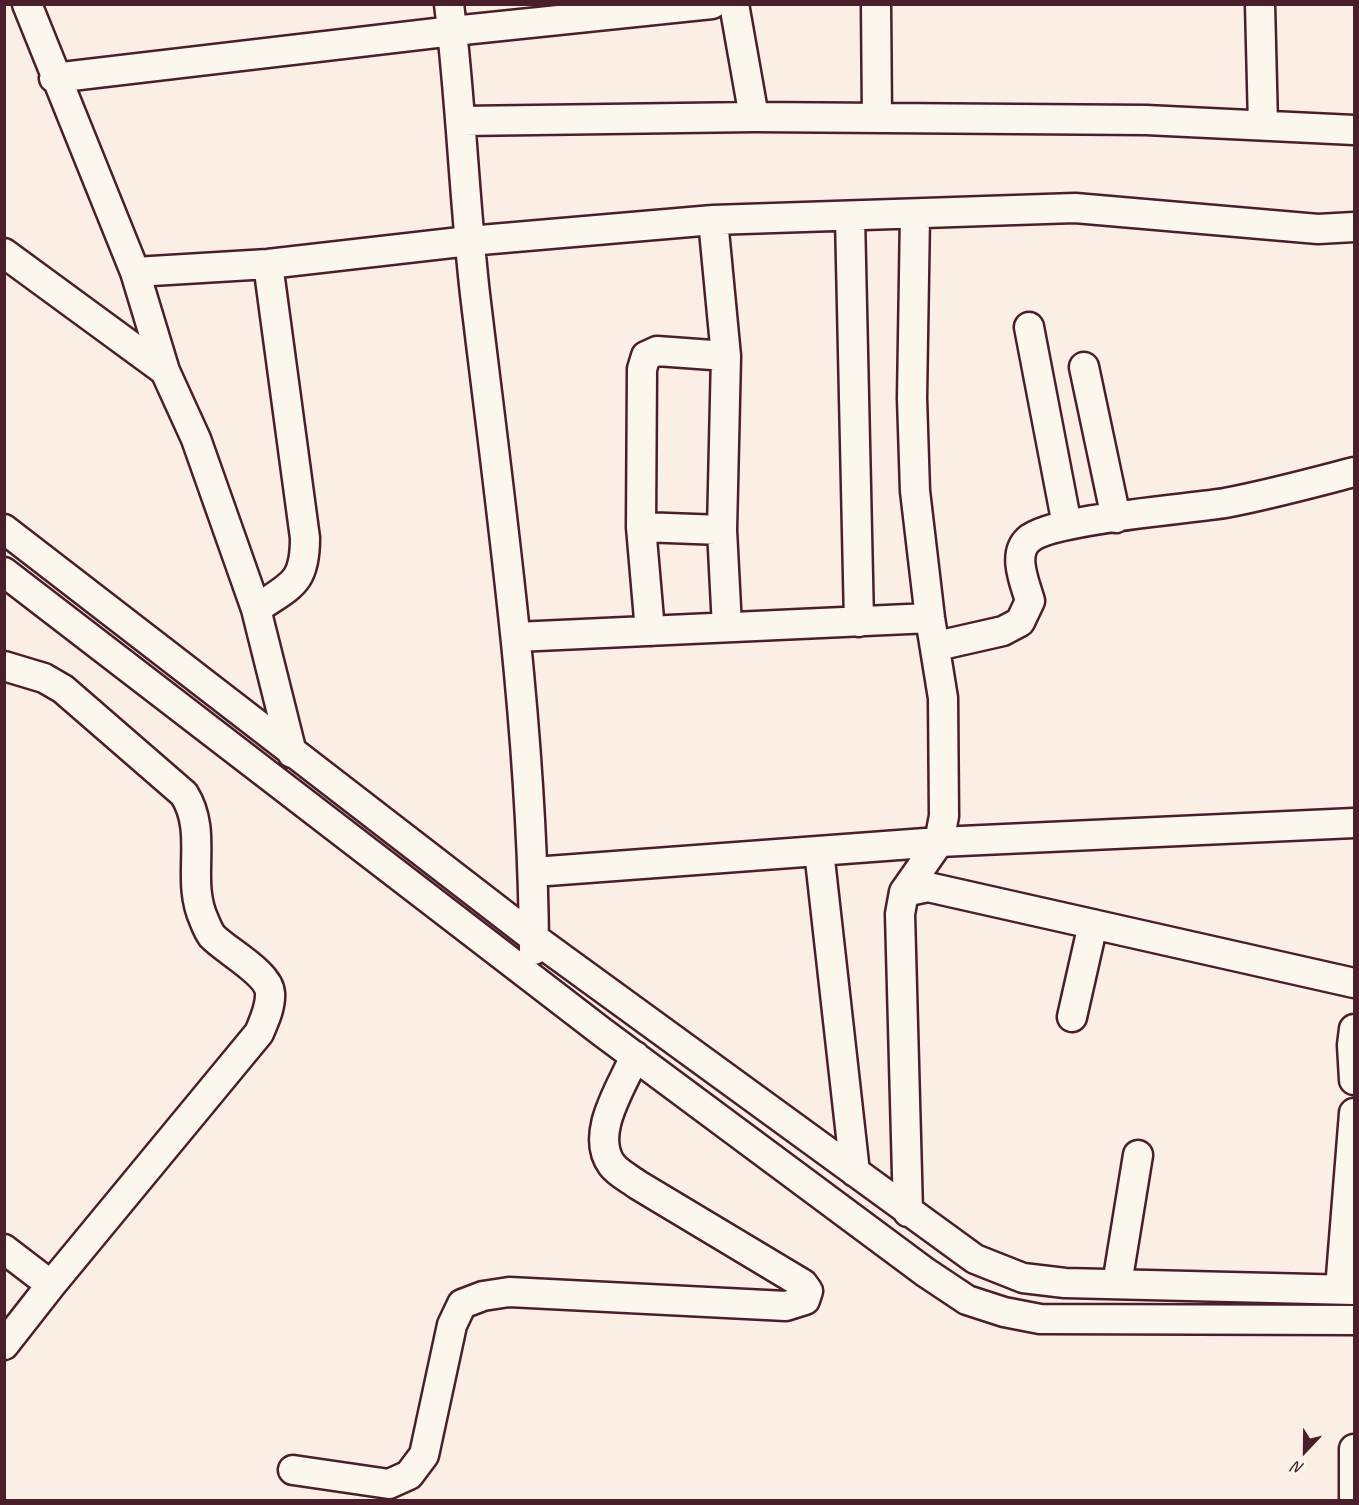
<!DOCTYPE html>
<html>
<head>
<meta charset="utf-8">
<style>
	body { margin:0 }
	#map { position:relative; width:1359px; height:1505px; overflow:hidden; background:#fbeee5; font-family:Caveat,sans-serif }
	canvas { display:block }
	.frame { position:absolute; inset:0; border:6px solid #4a1f2b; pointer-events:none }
	.north { position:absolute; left:1275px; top:1421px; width:60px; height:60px; -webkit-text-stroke:4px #fbf7ec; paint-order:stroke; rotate:202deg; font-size:16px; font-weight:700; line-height:24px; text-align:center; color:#4a1f2b }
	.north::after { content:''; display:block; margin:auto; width:21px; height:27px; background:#4a1f2b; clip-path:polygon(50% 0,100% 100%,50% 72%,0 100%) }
</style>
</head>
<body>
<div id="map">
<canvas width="1359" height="1505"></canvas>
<div class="frame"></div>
<div class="north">N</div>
</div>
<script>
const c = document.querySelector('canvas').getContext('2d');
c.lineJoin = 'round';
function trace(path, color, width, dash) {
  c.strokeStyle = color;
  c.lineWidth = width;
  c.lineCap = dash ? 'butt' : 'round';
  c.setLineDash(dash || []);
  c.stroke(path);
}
const minor = new Path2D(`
	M27 4 135 272 165 371 196 439 256 609 292 753
	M449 4C461 101 464 198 475 294 501 512 533 731 534 950
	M734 4 754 117
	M876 4 877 118
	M1260 4 1263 125
	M54 78 453 31 712 4
	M462 121 754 117 1146 120 1354 130
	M850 217 859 622
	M4 253 165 371
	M135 272 268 264 469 241 713 220 1075 208 1318 229 1354 227
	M1029 327 1067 525
	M1084 367 1116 518
	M641 527 722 530 726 356 713 220
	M4 529 534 938 975 1259 1023 1278 1065 1283 1354 1290
	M722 530 727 627
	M4 572 602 1032 925 1272 967 1300 1004 1312 1040 1319 1354 1320
	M256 609C291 585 305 584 305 538L268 264
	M650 631 641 527 642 369 646 356 657 351 726 356
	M516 637 930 618
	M937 646 1003 631 1020 622 1030 601C1025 583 1012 555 1028 540 1049 519 1188 509 1225 503 1268 495 1312 483 1354 472
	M4 666 44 678 63 689 184 794C209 833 185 879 204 920 206 925 209 932 212 936 226 951 269 973 270 993 271 1007 264 1021 259 1033L51 1285 4 1345
	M819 851 855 1172
	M534 872 939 842 1354 823
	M904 892 939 842 944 816 943 698 930 618 915 491 912 398 915 215
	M1072 1017 1093 924
	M1354 1029 1352 1045 1354 1080
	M908 1212 900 914 904 892 928 887 1354 983
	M4 1249 51 1285
	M1117 1284 1138 1155
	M1340 1289 1354 1113
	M293 1470 389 1484 409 1475 424 1455 452 1325 462 1304 483 1296 509 1292 786 1306 805 1300 808 1291 803 1284 638 1185C630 1179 618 1173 612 1165 589 1134 622 1087 635 1056
	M1354 1500V1449`);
trace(minor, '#4a1f2b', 33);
trace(minor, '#fbf7ec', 28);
</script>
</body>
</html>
